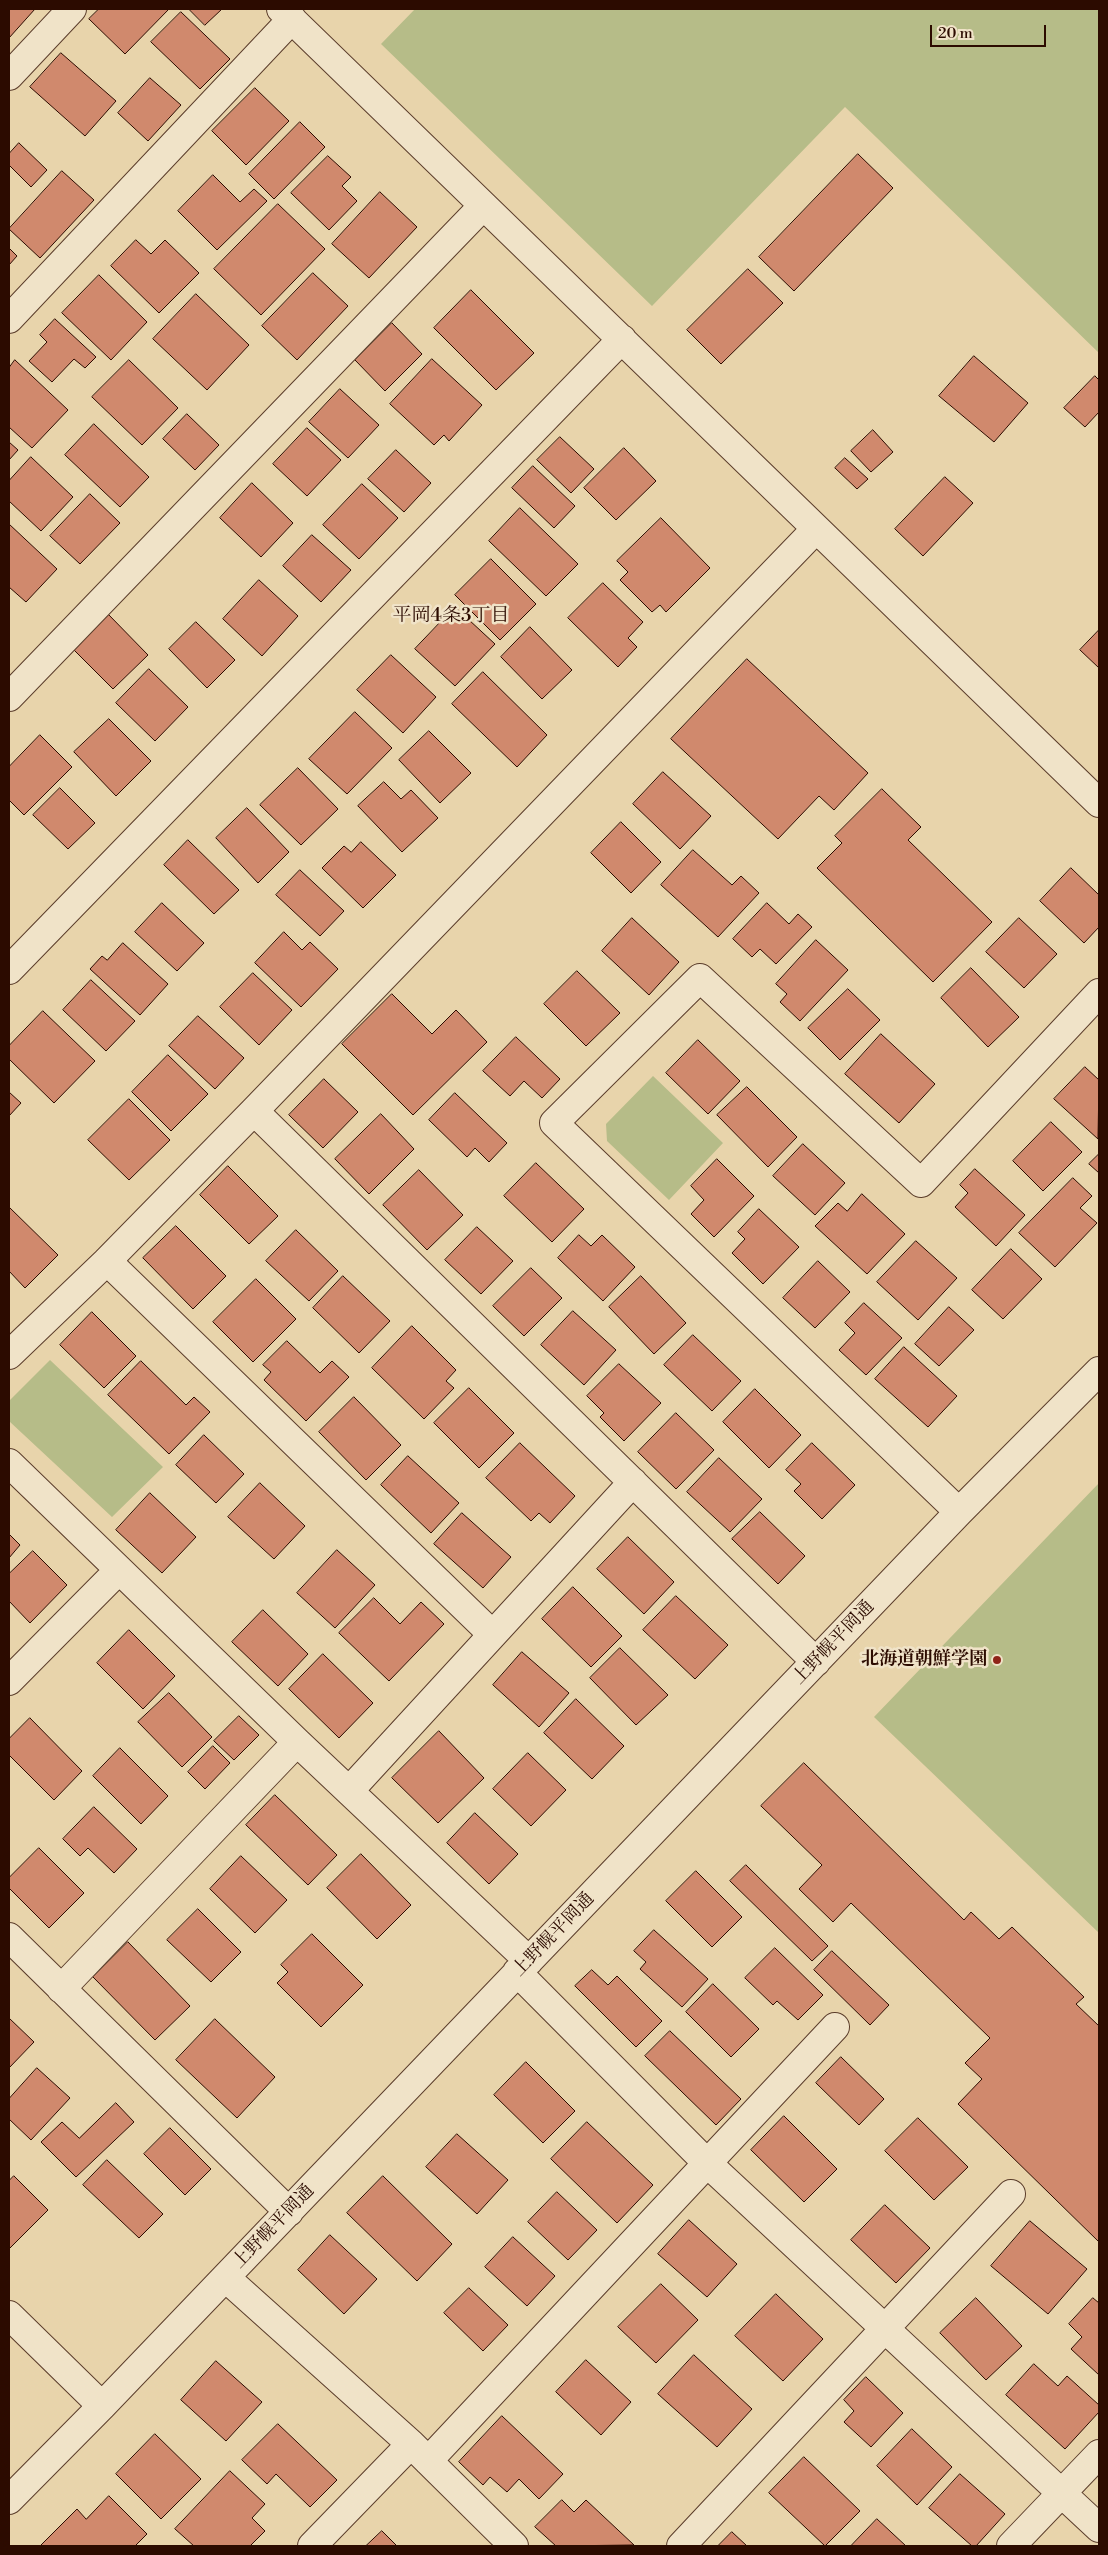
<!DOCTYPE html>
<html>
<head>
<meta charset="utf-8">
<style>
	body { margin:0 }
	#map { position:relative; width:1108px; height:2555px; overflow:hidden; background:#e8d4ab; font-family:"Libre Bodoni",serif }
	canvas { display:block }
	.frame { position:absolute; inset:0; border:10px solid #2c0b00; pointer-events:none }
	.scale { position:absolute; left:930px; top:25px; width:116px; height:22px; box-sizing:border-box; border:2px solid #2c0b00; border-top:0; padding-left:6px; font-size:15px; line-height:18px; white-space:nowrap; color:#2c0b00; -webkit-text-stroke:4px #f0e3c8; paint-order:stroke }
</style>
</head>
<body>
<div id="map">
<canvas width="1108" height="2555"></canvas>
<div class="frame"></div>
<div class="scale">20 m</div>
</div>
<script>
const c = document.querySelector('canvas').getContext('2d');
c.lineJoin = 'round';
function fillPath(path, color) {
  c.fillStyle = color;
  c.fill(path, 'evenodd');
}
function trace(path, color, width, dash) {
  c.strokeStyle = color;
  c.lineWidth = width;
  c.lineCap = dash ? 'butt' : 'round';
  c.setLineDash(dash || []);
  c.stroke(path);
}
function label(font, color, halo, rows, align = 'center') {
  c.font = font + ' "Libre Bodoni","Noto Serif JP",serif';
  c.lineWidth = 5;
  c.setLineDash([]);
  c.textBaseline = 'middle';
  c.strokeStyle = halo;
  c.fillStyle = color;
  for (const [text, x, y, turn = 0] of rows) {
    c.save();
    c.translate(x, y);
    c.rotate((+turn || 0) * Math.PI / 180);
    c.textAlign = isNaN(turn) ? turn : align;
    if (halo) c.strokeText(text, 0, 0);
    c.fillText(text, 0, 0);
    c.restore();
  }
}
fillPath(new Path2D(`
	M415 9H1099V353L845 107 652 306 381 44Z
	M653 1076 723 1143 669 1200 607 1141 606 1124Z
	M50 1360 163 1467 112 1517 9 1421V1401Z
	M1099 1483V1933L874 1717Z`), '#b6bc88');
const building = new Path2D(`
	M9 9H35L9 38Z
	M99 9H169L125 54 89 19Z
	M189 9H222L205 25Z
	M181 12 230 59 200 89 151 42Z
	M61 53 116 101 85 136 30 87Z
	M150 78 181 105 148 141 118 113Z
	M255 88 289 121 246 165 212 131Z
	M300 122 325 147 274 199 249 174Z
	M19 143 47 170 31 187 9 165V154Z
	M858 154 893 188 794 291 759 257Z
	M328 156 351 177 342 186 357 201 329 230 291 193Z
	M62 171 94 200 40 258 9 229Z
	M213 175 240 202 254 189 267 201 217 250 178 211Z
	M380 192 417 227 369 278 332 244Z
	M278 204 325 249 261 315 214 269Z
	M136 240 151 254 165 240 199 273 159 313 111 266Z
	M9 248 17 256 9 265Z
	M748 269 783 303 721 364 687 330Z
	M313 273 348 306 297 360 262 326Z
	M99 275 147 322 111 360 62 313Z
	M471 290 534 353 496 390 434 328Z
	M196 294 249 345 207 390 153 339Z
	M55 319 96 357 85 368 74 359 52 382 29 361 47 342 40 335Z
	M392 323 422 354 385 391 355 360Z
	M974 356 1028 403 994 442 939 396Z
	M432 359 482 405 449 441 444 435 434 445 390 404Z
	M15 360 68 410 32 448 9 427V368Z
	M129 360 178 408 142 445 92 397Z
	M1095 376 1099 380V412L1085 427 1064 408Z
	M340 389 379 425 348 458 309 422Z
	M187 414 219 445 195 470 163 439Z
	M94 424 149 477 120 507 65 455Z
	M307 428 341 460 307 496 273 464Z
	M873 430 893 452 871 472 851 451Z
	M560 437 594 469 571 493 537 460Z
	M9 442 18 450 9 460Z
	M624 448 656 481 616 520 584 488Z
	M396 450 431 483 404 512 368 479Z
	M31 457 73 497 41 531 9 501V481Z
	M845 458 868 479 857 489 835 468Z
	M533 466 575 506 554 528 512 488Z
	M945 477 973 503 923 556 895 529Z
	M252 483 293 523 261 557 220 518Z
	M362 484 398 518 359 559 323 525Z
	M90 494 120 523 80 564 50 536Z
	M520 508 578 564 546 596 489 541Z
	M661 518 710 568 666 612 660 605 652 612 620 580 628 572 617 561Z
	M9 524 57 569 26 602 9 587Z
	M312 535 351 570 321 602 283 566Z
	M491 559 536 604 500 640 455 595Z
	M259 580 298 616 262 656 223 619Z
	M603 583 643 622 628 638 637 647 618 667 568 618Z
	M455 607 495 644 455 686 415 649Z
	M108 614 148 655 113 689 72 648Z
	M196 622 235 660 207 688 169 649Z
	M530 627 572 670 542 699 501 657Z
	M1099 630V668L1080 650Z
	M391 655 436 697 403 733 357 690Z
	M747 659 868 773 834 810 819 796 778 839 671 739Z
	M149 669 188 707 155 741 116 703Z
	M483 672 547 735 517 767 452 704Z
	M355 712 392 748 347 794 309 759Z
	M109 719 151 761 116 796 74 752Z
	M429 731 471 773 440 803 399 760Z
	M40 735 72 767 24 815 9 800V767Z
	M298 768 338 809 301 845 260 805Z
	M663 772 711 816 680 849 633 804Z
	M384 782 401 799 411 790 438 818 402 852 358 806Z
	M60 788 95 823 68 849 33 815Z
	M882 789 921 827 908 840 992 922 933 982 817 868 842 843 835 836Z
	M247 808 289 852 258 883 216 838Z
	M621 822 661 862 631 893 591 853Z
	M188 840 239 890 214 914 164 865Z
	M361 842 396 875 363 908 322 868 344 846 351 852Z
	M693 850 732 885 741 876 759 893 718 937 661 885Z
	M1071 868 1099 895V927L1084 943 1040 901Z
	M300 870 344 911 320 936 276 895Z
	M162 903 204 943 177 971 135 932Z
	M767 903 789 924 798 914 812 927 776 964 760 949 752 957 733 939Z
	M632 918 679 962 649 995 602 951Z
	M1019 918 1057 954 1024 988 986 952Z
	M284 932 302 950 310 942 338 969 301 1007 255 963Z
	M816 940 848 970 800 1021 780 1002 787 994 776 984Z
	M123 943 168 984 140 1015 90 969 102 956 107 960Z
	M971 968 1019 1017 988 1047 941 998Z
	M577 971 620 1013 586 1046 544 1004Z
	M253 973 292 1010 259 1045 220 1007Z
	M91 980 135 1021 106 1051 63 1010Z
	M848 989 880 1020 840 1060 808 1028Z
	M392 994 432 1034 456 1010 487 1042 413 1115 342 1044Z
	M43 1011 95 1061 54 1103 9 1059V1046Z
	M198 1016 244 1058 215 1089 169 1046Z
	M881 1034 935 1084 899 1123 845 1074Z
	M516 1037 560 1079 542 1098 524 1081 510 1096 483 1071Z
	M698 1040 740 1081 708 1114 666 1073Z
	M168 1055 208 1094 171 1131 132 1092Z
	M1085 1067 1099 1080 1098 1139 1054 1099Z
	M324 1079 358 1112 323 1148 289 1115Z
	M747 1087 797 1137 768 1167 717 1115Z
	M9 1092 21 1103 9 1116Z
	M455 1093 507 1143 489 1162 475 1148 467 1157 429 1120Z
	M129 1099 170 1140 129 1180 88 1140Z
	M381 1114 414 1149 369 1194 335 1159Z
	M1051 1122 1082 1152 1043 1191 1013 1161Z
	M803 1144 845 1183 815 1215 773 1176Z
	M1099 1154V1173L1089 1164Z
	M717 1159 754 1196 714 1237 691 1214 704 1200 691 1186Z
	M536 1163 584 1209 552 1242 504 1196Z
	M228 1166 278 1216 249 1244 200 1195Z
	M975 1169 1025 1215 996 1246 955 1207 968 1193 960 1185Z
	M419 1170 463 1215 427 1250 383 1205Z
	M1073 1178 1092 1196 1080 1208 1097 1223 1055 1267 1019 1233Z
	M862 1194 905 1234 867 1274 815 1226 838 1203 847 1211Z
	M9 1207 58 1255 25 1288 9 1271Z
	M759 1209 799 1247 763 1284 732 1253 745 1239 738 1232Z
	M176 1226 226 1276 193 1309 143 1258Z
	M477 1227 513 1261 481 1294 445 1260Z
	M296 1230 338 1271 309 1301 266 1261Z
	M579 1235 591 1246 602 1235 635 1267 603 1301 558 1258Z
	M916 1241 957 1278 918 1320 877 1282Z
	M1011 1249 1042 1279 1003 1319 972 1290Z
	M818 1261 850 1292 815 1328 783 1298Z
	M531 1268 562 1298 524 1336 493 1306Z
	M343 1276 390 1321 359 1353 313 1308Z
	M641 1276 686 1323 654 1354 609 1307Z
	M256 1279 296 1319 253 1362 213 1322Z
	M864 1303 902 1338 866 1375 839 1350 855 1333 845 1323Z
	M949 1307 974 1330 939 1366 915 1344Z
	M573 1311 616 1350 584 1385 541 1345Z
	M92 1312 136 1356 104 1388 60 1345Z
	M412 1326 456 1370 446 1381 454 1388 424 1419 372 1368Z
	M693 1335 741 1381 712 1411 664 1365Z
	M287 1341 320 1373 332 1361 349 1377 306 1421 264 1380 271 1372 263 1365Z
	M904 1347 957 1396 928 1427 875 1379Z
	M141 1361 186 1405 194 1397 210 1412 169 1454 108 1395Z
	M619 1364 661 1403 624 1441 600 1417 604 1413 587 1396Z
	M469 1388 514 1433 479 1468 434 1423Z
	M755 1389 801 1435 769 1468 723 1422Z
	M354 1397 401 1445 366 1480 319 1432Z
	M676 1413 714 1450 676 1489 638 1452Z
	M204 1435 244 1474 216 1503 176 1465Z
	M520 1443 575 1496 550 1523 539 1513 531 1521 486 1478Z
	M812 1443 855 1485 822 1519 794 1491 801 1484 786 1470Z
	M408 1456 459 1503 431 1533 381 1485Z
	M719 1458 762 1499 730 1532 687 1492Z
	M260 1483 305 1526 274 1559 228 1517Z
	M150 1493 196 1537 162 1573 116 1530Z
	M760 1512 805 1556 778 1584 732 1539Z
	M462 1513 511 1557 483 1588 434 1544Z
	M9 1534 20 1545 9 1558Z
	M628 1537 674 1582 644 1614 597 1569Z
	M337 1550 375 1585 335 1628 297 1593Z
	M33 1551 67 1585 30 1623 9 1601V1574Z
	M573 1587 622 1636 591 1667 542 1619Z
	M676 1596 728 1645 695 1679 643 1630Z
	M374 1598 400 1624 421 1602 444 1624 389 1681 339 1633Z
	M263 1610 308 1654 278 1686 232 1642Z
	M129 1630 175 1676 143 1709 97 1663Z
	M620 1648 668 1695 636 1725 590 1678Z
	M522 1652 569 1693 539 1727 493 1685Z
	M323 1654 373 1703 339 1738 289 1689Z
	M169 1693 212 1737 182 1767 138 1722Z
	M576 1699 624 1746 592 1779 544 1733Z
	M239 1716 259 1735 234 1760 214 1741Z
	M30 1718 82 1771 54 1800 9 1755V1739Z
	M439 1731 484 1778 438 1823 392 1778Z
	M213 1746 230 1763 205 1789 188 1772Z
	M120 1748 168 1796 141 1824 93 1776Z
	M528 1753 566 1790 531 1826 493 1789Z
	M804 1763 964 1920 971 1912 999 1939 1012 1927 1084 1997 1076 2004 1099 2026V2242L958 2104 982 2079 965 2063 990 2038 851 1903 833 1922 799 1889 822 1865 761 1806Z
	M275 1795 337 1855 308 1885 246 1825Z
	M94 1807 137 1849 114 1873 88 1848 80 1856 63 1839Z
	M475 1813 518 1854 489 1884 447 1843Z
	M39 1848 84 1893 49 1928 9 1888V1878Z
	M361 1854 411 1905 377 1939 327 1888Z
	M241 1856 287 1900 255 1933 210 1889Z
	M746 1865 828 1946 812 1961 730 1881Z
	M696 1871 742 1917 712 1947 666 1901Z
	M198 1909 241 1952 211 1982 167 1940Z
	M654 1930 708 1979 682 2007 640 1969 646 1962 634 1951Z
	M312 1934 363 1985 321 2027 277 1983 288 1972 281 1965Z
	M128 1942 190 2006 155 2040 93 1977Z
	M775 1948 823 1995 798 2020 777 2001 773 2005 745 1978Z
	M832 1951 889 2005 870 2025 814 1970Z
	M592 1970 608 1985 617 1976 662 2021 636 2047 575 1986Z
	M713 1984 759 2029 731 2057 686 2012Z
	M9 2018 34 2042 9 2068Z
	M215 2019 275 2077 237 2118 176 2060Z
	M670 2031 741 2099 716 2125 645 2056Z
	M841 2057 884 2099 859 2125 816 2083Z
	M526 2062 575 2111 543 2143 494 2095Z
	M37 2068 70 2098 31 2140 9 2119V2099Z
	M116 2103 134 2122 76 2177 41 2142 62 2122 79 2138Z
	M784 2116 837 2169 804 2202 751 2150Z
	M918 2118 968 2167 934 2200 885 2151Z
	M587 2122 653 2185 617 2223 551 2159Z
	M170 2128 211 2169 185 2195 144 2154Z
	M457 2134 508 2180 477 2214 426 2167Z
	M107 2160 163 2214 139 2238 83 2185Z
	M14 2176 48 2210 9 2249V2181Z
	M383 2176 452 2244 417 2281 347 2213Z
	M557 2192 597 2230 568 2260 528 2222Z
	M885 2205 930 2248 896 2283 851 2240Z
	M689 2220 737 2264 707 2297 658 2254Z
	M1030 2221 1087 2269 1048 2314 991 2266Z
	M330 2235 377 2279 344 2314 298 2270Z
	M513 2237 555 2276 527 2306 485 2267Z
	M661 2284 698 2320 656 2363 618 2327Z
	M469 2288 508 2325 483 2351 444 2313Z
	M776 2294 823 2339 783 2381 735 2336Z
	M976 2298 1022 2346 986 2380 940 2333Z
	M1093 2298 1099 2303V2375L1071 2349 1082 2337 1069 2324Z
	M694 2355 752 2409 717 2447 658 2394Z
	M586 2360 631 2402 601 2435 556 2392Z
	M216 2361 262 2402 226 2441 181 2400Z
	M1034 2364 1058 2386 1067 2376 1099 2405V2412L1065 2449 1006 2395Z
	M866 2377 903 2413 871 2447 844 2422 854 2411 844 2400Z
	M502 2416 563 2474 539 2499 519 2479 507 2492 490 2477 483 2485 459 2462Z
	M278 2424 337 2480 310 2507 276 2474 267 2484 242 2460Z
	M912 2429 952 2467 917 2505 877 2466Z
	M155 2434 201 2479 161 2519 116 2474Z
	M804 2457 860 2511 825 2546 769 2493Z
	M230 2471 265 2504 252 2518 265 2531 250 2546H194L175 2529Z
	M960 2474 1005 2514 976 2546H972L929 2508Z
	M109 2496 147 2534 135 2546H40L77 2509 86 2519Z
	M562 2500 574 2512 586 2500 634 2545 556 2546 535 2527Z
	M877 2519 906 2546H851Z
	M382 2531 397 2546H366Z
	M732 2532 747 2546H718Z`);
fillPath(building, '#d0896d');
trace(building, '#2c0b00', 1);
const minor = new Path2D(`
	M281 9 1099 803
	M9 76 72 9
	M9 319 292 19
	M9 697 483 206
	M9 970 622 339
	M254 1111 816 1662
	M107 1261 492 1634
	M9 1355 107 1261 254 1111 816 529
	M9 1463 297 1742 529 1961
	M959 1512 554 1123 700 978 921 1183 1099 993
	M9 1681 119 1570
	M349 1791 633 1482
	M9 1937 289 2212
	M517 1972 706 2162 1099 2528
	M61 1989 297 1742
	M226 2278 411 2444 514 2546
	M9 2315 102 2406
	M428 2461 835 2027
	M9 2500 102 2406 959 1512 1099 1371
	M312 2546 411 2444
	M681 2546 1011 2194
	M1011 2546 1099 2454`);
trace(minor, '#5b3d2b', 30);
trace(minor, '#f0e3c8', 28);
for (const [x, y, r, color] of [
	[997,1660,5,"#8f2418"]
]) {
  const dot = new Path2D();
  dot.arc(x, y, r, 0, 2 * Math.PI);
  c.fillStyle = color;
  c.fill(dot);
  trace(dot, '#f0e3c8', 2);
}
label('18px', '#2c0b00', '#f0e3c8', [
	["上野幌平岡通",834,1643,-46],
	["上野幌平岡通",554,1935,-46],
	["上野幌平岡通",274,2227,-46]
]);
label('bold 18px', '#2c0b00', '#f0e3c8', [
	["北海道朝鮮学園",987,1660]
], 'right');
label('19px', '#2c0b00', '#f0e3c8', [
	["平岡4条3丁目",451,616]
]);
</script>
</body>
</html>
